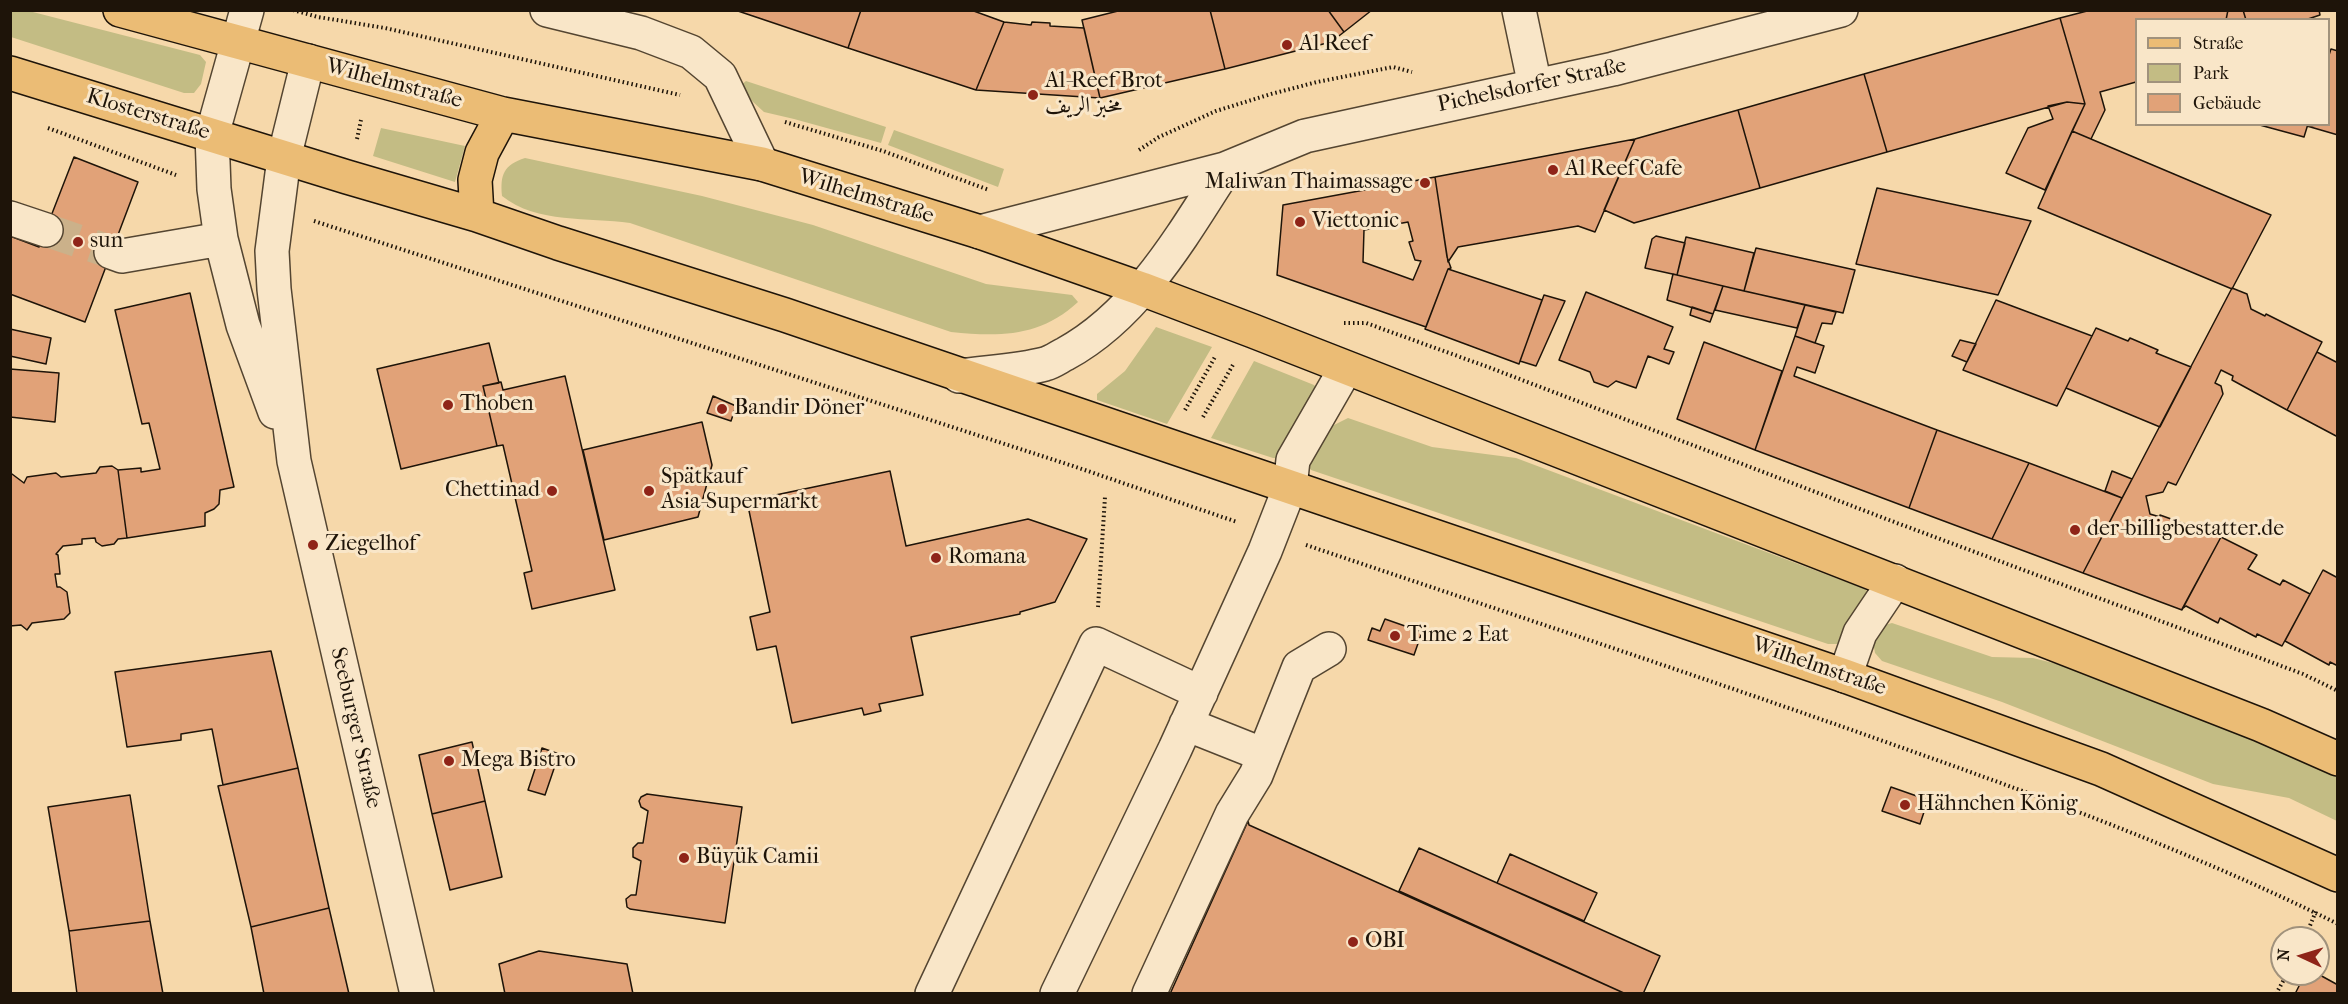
<!DOCTYPE html>
<html>
<head>
<meta charset="utf-8">
<style>
	body { margin:0 }
	#map { position:relative; width:2348px; height:1004px; overflow:hidden; background:#f6d8aa; font-family:"IM FELL French Canon",serif }
	canvas { display:block }
	.frame { position:absolute; inset:0; border:12px solid #1e1409; pointer-events:none }
	.legend { position:absolute; left:2135px; top:18px; width:195px; height:108px; box-sizing:border-box; background:#f9e6c8; border:2px solid #a1927c; margin:0; padding:8px 10px; list-style:none; font-size:18px; color:#1e1409 }
	.legend li { display:flex; align-items:center; gap:12px; height:30px }
	.legend b { width:30px; border:2px solid #a1927c }
	.north { position:absolute; left:2270px; top:926px; width:60px; height:60px; box-sizing:border-box; background:#f9e6c8; border:2px solid #a1927c; border-radius:50%; rotate:274deg; font-size:16px; font-weight:700; line-height:24px; text-align:center; color:#1e1409 }
	.north::after { content:''; display:block; margin:auto; width:21px; height:27px; background:#8f2418; clip-path:polygon(50% 0,100% 100%,50% 72%,0 100%) }
</style>
</head>
<body>
<div id="map">
<canvas width="2348" height="1004"></canvas>
<div class="frame"></div>
<ul class="legend">
<li><b style="height:8px;background:#ebbc75"></b>Straße</li>
<li><b style="height:16px;background:#c3bc84"></b>Park</li>
<li><b style="height:16px;background:#e1a278"></b>Gebäude</li>
</ul>
<div class="north">N</div>
</div>
<script>
const c = document.querySelector('canvas').getContext('2d');
c.lineJoin = 'round';
function fillPath(path, color) {
  c.fillStyle = color;
  c.fill(path, 'evenodd');
}
function trace(path, color, width, dash) {
  c.strokeStyle = color;
  c.lineWidth = width;
  c.lineCap = dash ? 'butt' : 'round';
  c.setLineDash(dash || []);
  c.stroke(path);
}
function label(font, color, halo, rows, align = 'center') {
  c.font = font + ' "IM FELL French Canon",Amiri,serif';
  c.lineWidth = 6;
  c.setLineDash([]);
  c.textBaseline = 'middle';
  c.strokeStyle = halo;
  c.fillStyle = color;
  for (const [text, x, y, turn = 0] of rows) {
    c.save();
    c.translate(x, y);
    c.rotate((+turn || 0) * Math.PI / 180);
    c.textAlign = isNaN(turn) ? turn : align;
    if (halo) c.strokeText(text, 0, 0);
    c.fillText(text, 0, 0);
    c.restore();
  }
}
fillPath(new Path2D(`
	M11 10 29 11 200 55 206 62 201 84 194 93H184L11 37Z
	M746 81 886 127 881 143 794 119 764 112 752 101 741 85Z
	M381 128 465 146 455 182 373 156Z
	M894 130 1004 169 998 187 888 145Z
	M525 158 702 196 813 225 986 284 1072 295 1078 302C1040 337 1000 337 951 332L630 223C589 217 537 224 502 196 500 174 504 165 525 158Z
	M1156 327 1212 347 1167 424 1097 400V394L1125 371Z
	M1254 361 1314 385 1318 389 1277 458H1273L1211 438Z
	M1348 418 1432 447 1516 458 1865 589 1868 593 1867 600 1837 644H1828L1311 470 1307 464 1332 426Z
	M1892 623 1992 657 2033 658 2069 667 2235 731 2337 776V821L2289 798 2213 784 2002 702 1882 661 1875 653 1873 642 1885 625Z`), '#c3bc84');
const building = new Path2D(`
	M735 10H861L848 48Z
	M861 10H971L1004 22 976 90 848 48Z
	M1122 10H1210L1225 69 1100 98 1082 20Z
	M1210 10H1328L1344 32 1331 42 1225 69Z
	M1328 10H1372L1344 32Z
	M2091 10H2228L2226 20H2136V82L2100 92 2105 110 2091 139 2072 131 2085 104 2060 18Z
	M2228 10H2243L2246 20H2226Z
	M2243 10H2319L2320 15 2305 20H2246Z
	M2060 18 2085 104 2067 102 1887 152 1864 74Z
	M1004 22 1031 25 1032 22 1050 23V26L1084 28 1100 98 976 90Z
	M2331 49 2338 51V135L2307 126 2328 124V58Z
	M1864 74 1887 152 1760 188 1738 110Z
	M2067 102 2085 104 2045 190 2006 173 2028 128 2053 119 2048 106Z
	M1738 110 1760 188 1634 223 1604 210 1635 139Z
	M2256 124H2308L2304 137Z
	M2072 131 2271 215 2232 289 2038 208Z
	M1635 139 1595 232 1578 226 1458 247 1448 262 1435 177Z
	M74 157 138 182 85 322 10 294V236L39 247Z
	M1435 177 1447 257 1451 268 1448 269 1426 327 1277 275 1283 205ZM1408 222 1413 241 1409 242 1415 260 1421 261 1413 280 1363 262 1364 230Z
	M1877 188 2031 221 1998 295 1856 264Z
	M1656 236 1685 243 1677 275 1645 268 1652 239Z
	M1686 237 1754 253 1744 291 1677 275Z
	M1756 248 1855 270 1843 313 1744 291Z
	M1448 269 1542 300 1519 364 1425 329Z
	M1673 274 1723 286 1713 314 1667 300Z
	M1723 286 1805 305 1797 328 1715 310Z
	M2232 288 2247 294 2251 309 2265 316 2266 314 2322 342 2287 410 2232 380 2233 376 2221 370 2215 383 2221 386 2223 394 2176 485 2168 482 2163 492 2146 496 2150 514 2160 517V515L2221 537 2182 610 2083 573Z
	M1586 292 1673 327 1664 349 1674 352 1669 364 1648 356 1636 388 1616 381 1608 387 1594 382 1590 372 1559 360Z
	M190 293 234 487 220 490 219 504 214 509 205 513V526L127 538 118 470 141 468V472L160 469 149 423 142 424 115 310Z
	M1544 295 1565 301 1536 366 1520 361Z
	M1996 300 2092 336 2057 406 1963 370Z
	M1805 305 1836 312 1832 324 1822 323 1815 343 1795 336Z
	M1692 307 1713 314 1710 322 1690 315Z
	M2096 328 2128 341 2130 338 2158 350 2156 353 2191 367 2160 427 2066 388Z
	M10 329 51 338 46 364 10 356Z
	M1795 336 1824 346 1815 373 1797 367 1794 376 1937 430 1909 508 1755 450Z
	M1960 340 1976 344 1967 362 1952 356Z
	M1704 342 1782 371 1755 450 1677 419Z
	M489 343 499 383 483 386 497 446 401 469 377 369Z
	M2317 352 2338 363V437L2287 410Z
	M10 369 59 373 55 422 10 417Z
	M565 376 615 590 532 609 524 573 532 571 503 445 497 446 483 386 501 382 503 390Z
	M713 396 736 406 731 421 707 413Z
	M702 422 712 465 698 517 604 540 583 450Z
	M1937 430 2029 463 1992 539 1909 508Z
	M2029 463 2122 498 2083 573 1992 539Z
	M112 466 118 470 127 538 118 539 114 544 102 546 96 542 95 538 82 539V544L63 546 56 554 58 555 60 574H55L57 587H60L67 592 70 613 64 619 32 623 27 630 21 625 10 626V476L12 474 24 483 27 477 56 473 61 477 96 473 100 467Z
	M890 471 906 546 1028 519 1087 539 1055 602 1020 612V614L911 637 923 695 879 704 881 711 864 715 862 708 792 723 776 646 757 650 750 617 770 612 747 501Z
	M2112 471 2132 479 2122 498 2105 491Z
	M2221 537 2257 555 2248 569 2280 585 2283 580 2310 594 2282 646 2257 634 2256 637 2220 618 2218 623 2186 606 2182 609Z
	M2323 570 2338 578V666L2330 662 2329 665 2285 641Z
	M1385 619 1422 632 1414 655 1368 640 1372 628 1380 631Z
	M271 651 298 768 223 785 212 729 181 734V740L127 747 115 672Z
	M472 742 485 801 432 814 419 755Z
	M542 748 559 754 545 795 528 790Z
	M298 768 329 908 251 927 218 786Z
	M1891 787 1928 800 1920 824 1882 811Z
	M647 794 742 807 725 923 630 909 627 907 626 899 631 895H636L641 861 633 857V848L638 843H643L648 811 641 807 639 801 641 797Z
	M130 795 150 921 69 931 48 807Z
	M485 801 502 877 450 890 432 814Z
	M1248 821 1249 825 1626 994H1170Z
	M1419 848 1660 956 1643 994H1626L1399 891Z
	M1510 854 1597 893 1584 921 1497 883Z
	M329 908 349 994H264L251 927Z
	M150 921 163 994H77L69 931Z
	M539 951 627 964 633 994H505L499 964Z
	M2305 974H2318L2338 985V994H2295Z`);
fillPath(building, '#e1a278');
trace(building, '#1e1409', 1.5);
trace(new Path2D(`
	M46 230 111 252`), '#cbb18a', 33, [33, 16]);
const minor = new Path2D(`
	M247 10 212 135 214 189 221 239 243 325 275 412
	M547 10 641 33 691 52 720 76 762 164
	M1519 10 1535 86
	M308 61 284 158 272 251 274 289 294 461 417 994
	M10 218 46 230
	M980 232 1225 169 1305 136 1613 69 1841 10
	M111 252 122 256 221 239
	M959 376C987 372 1018 371 1045 364 1052 362 1059 357 1065 354 1137 315 1182 236 1225 169
	M1845 676 1860 633 1895 581
	M1186 724 1264 755
	M932 994 1096 644 1201 693
	M1057 994 1175 749 1265 551 1290 487 1293 460 1346 368
	M1149 994 1232 814 1256 775 1299 667 1329 649`);
const major = new Path2D(`
	M120 10 503 114 762 164 980 232 1142 289 1253 331 2261 725 2338 759
	M10 73 347 177 477 215 558 243 785 315 1845 676 2101 769 2338 875
	M477 215 475 180 482 153 503 114`);
trace(minor, '#544531', 36);
trace(major, '#1e1409', 36);
trace(new Path2D(`
	M293 10 318 17 385 28 680 95
	M785 122 883 151 989 190
	M48 128 176 175
	M357 139 361 120
	M1139 150 1159 137 1216 111 1271 94 1317 82 1393 67 1412 72
	M314 221 1076 467 1237 522
	M1344 323H1366L1488 367 1889 520 2303 674 2338 691
	M1185 410 1215 357
	M1203 417 1234 363
	M1306 545C1505 612 1705 678 1903 748 2050 800 2197 854 2338 924
	M1098 607 1105 497
	M2305 938 2316 911
	M2276 994 2287 974`), '#1e1409', 4, [1.5, 3]);
trace(minor, '#f9e6c8', 33);
trace(major, '#ebbc75', 33);
for (const [x, y, r, color] of [
	[1287,45,6,"#8f2418"],
	[1033,95,6,"#8f2418"],
	[1553,170,6,"#8f2418"],
	[1425,183,6,"#8f2418"],
	[1300,222,6,"#8f2418"],
	[78,242,6,"#8f2418"],
	[448,405,6,"#8f2418"],
	[722,409,6,"#8f2418"],
	[552,491,6,"#8f2418"],
	[649,491,6,"#8f2418"],
	[2075,530,6,"#8f2418"],
	[313,545,6,"#8f2418"],
	[936,558,6,"#8f2418"],
	[1395,636,6,"#8f2418"],
	[449,761,6,"#8f2418"],
	[1905,805,6,"#8f2418"],
	[684,858,6,"#8f2418"],
	[1353,942,6,"#8f2418"]
]) {
  const dot = new Path2D();
  dot.arc(x, y, r, 0, 2 * Math.PI);
  c.fillStyle = color;
  c.fill(dot);
  trace(dot, '#f9e6c8', 2);
}
label('22px', '#1e1409', '#f9e6c8', [
	["Al Reef",1299,45],
	["Al-Reef Brot",1045,82],
	["مخبز الريف",1045,107],
	["Al Reef Cafe",1565,170],
	["Maliwan Thaimassage",1413,183,"right"],
	["Viettonic",1312,222],
	["sun",90,242],
	["Thoben",460,405],
	["Bandir Döner",734,409],
	["Spätkauf",661,478],
	["Asia-Supermarkt",661,503],
	["Chettinad",540,491,"right"],
	["der-billigbestatter.de",2087,530],
	["Ziegelhof",325,545],
	["Romana",948,558],
	["Time 2 Eat",1407,636],
	["Mega Bistro",461,761],
	["Hähnchen König",1917,805],
	["Büyük Camii",696,858],
	["OBI",1365,942]
], 'left');
label('22px', '#1e1409', '#f9e6c8', [
	["Wilhelmstraße",394,84,15],
	["Pichelsdorfer Straße",1532,86,-12],
	["Klosterstraße",148,115,17],
	["Wilhelmstraße",866,197,17],
	["Wilhelmstraße",1819,667,19],
	["Seeburger Straße",355,728,77]
]);
</script>
</body>
</html>
